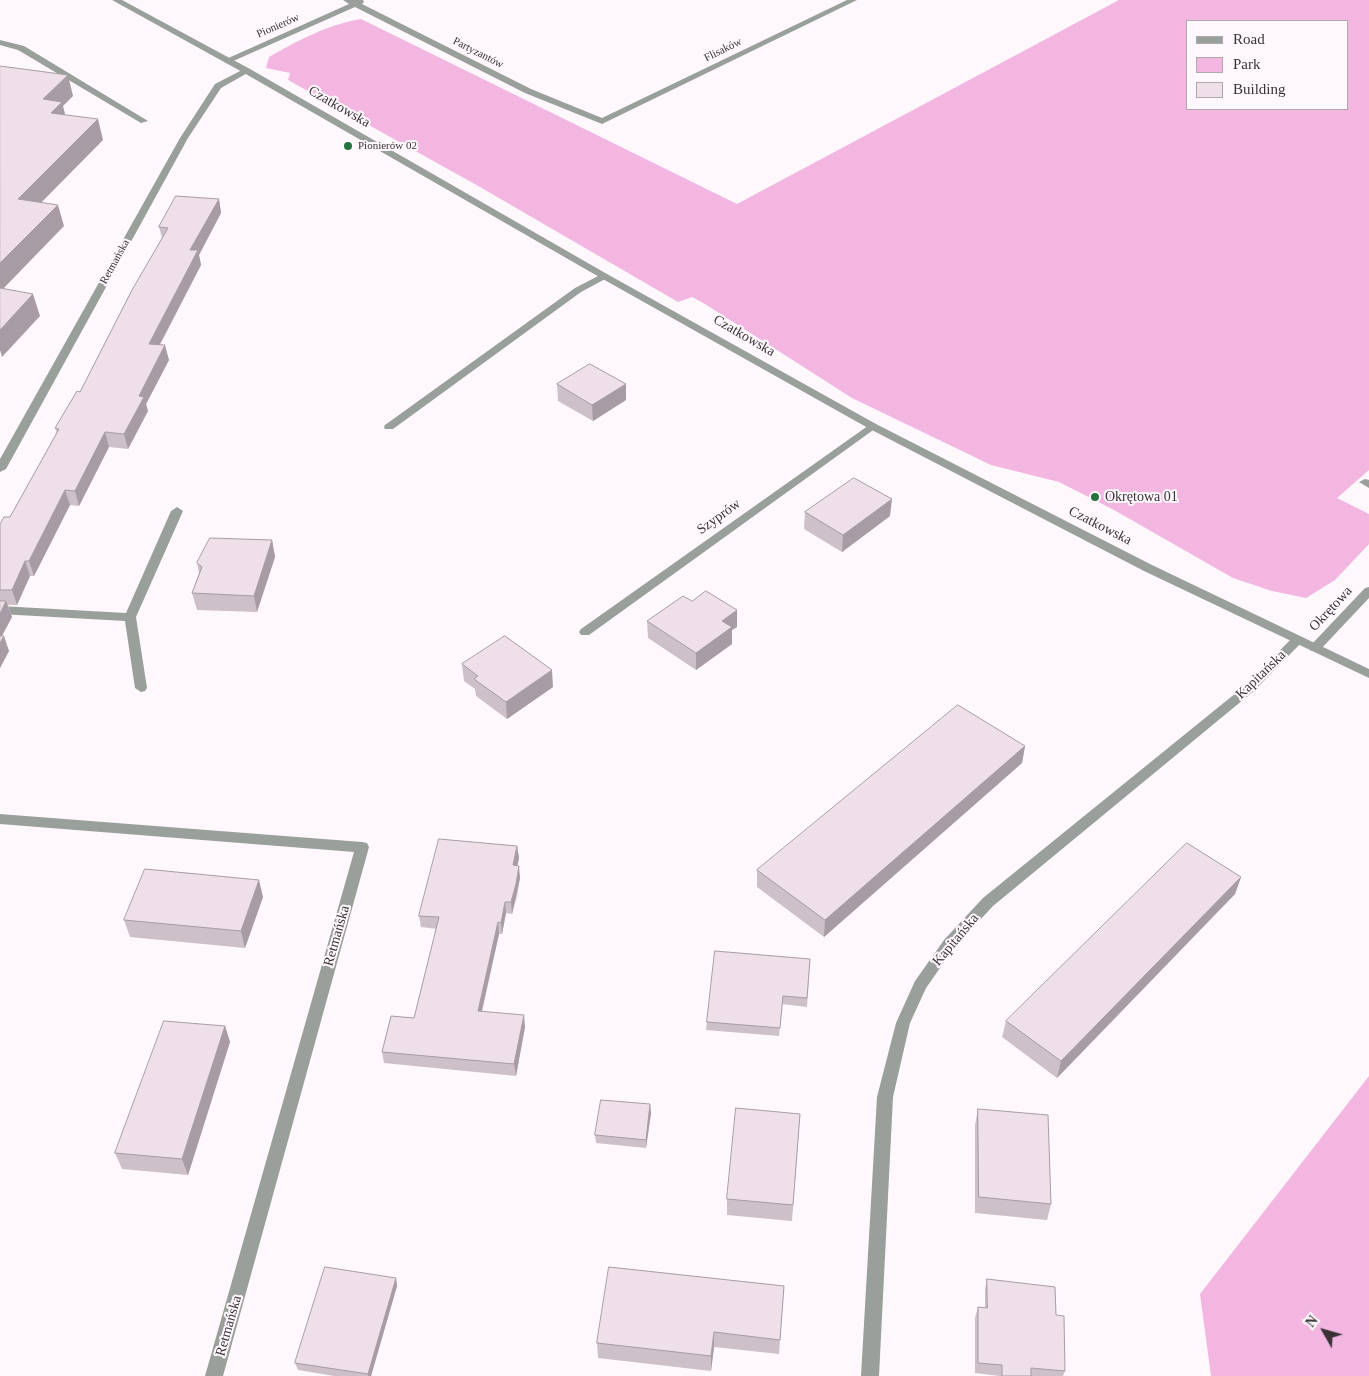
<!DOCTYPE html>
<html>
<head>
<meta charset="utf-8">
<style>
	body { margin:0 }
	#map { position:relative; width:1369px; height:1376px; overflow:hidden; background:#fef8fc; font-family:"Times New Roman",serif }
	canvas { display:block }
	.legend { position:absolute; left:1186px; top:20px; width:162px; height:90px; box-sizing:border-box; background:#fef8fc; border:1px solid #afa9ad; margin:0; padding:6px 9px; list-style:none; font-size:15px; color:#393337 }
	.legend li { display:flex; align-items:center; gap:10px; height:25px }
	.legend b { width:25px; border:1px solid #afa9ad }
	.north { position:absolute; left:1299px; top:1306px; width:50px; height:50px; -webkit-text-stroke:4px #fef8fc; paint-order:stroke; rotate:308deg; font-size:14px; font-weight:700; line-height:20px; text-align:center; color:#393337 }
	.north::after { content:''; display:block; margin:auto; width:18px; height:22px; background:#393337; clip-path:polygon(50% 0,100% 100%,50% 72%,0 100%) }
</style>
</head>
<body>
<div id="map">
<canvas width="1369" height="1376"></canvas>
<ul class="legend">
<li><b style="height:6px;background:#999f9a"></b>Road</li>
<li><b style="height:14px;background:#f3b6e1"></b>Park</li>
<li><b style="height:14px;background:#eedfe9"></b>Building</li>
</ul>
<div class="north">N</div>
</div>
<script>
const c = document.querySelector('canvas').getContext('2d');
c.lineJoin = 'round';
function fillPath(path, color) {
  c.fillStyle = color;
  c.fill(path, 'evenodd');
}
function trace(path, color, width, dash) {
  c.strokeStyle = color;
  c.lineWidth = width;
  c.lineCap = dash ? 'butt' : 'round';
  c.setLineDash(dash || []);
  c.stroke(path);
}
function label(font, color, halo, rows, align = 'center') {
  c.font = font + ' "Times New Roman",serif';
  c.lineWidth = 4;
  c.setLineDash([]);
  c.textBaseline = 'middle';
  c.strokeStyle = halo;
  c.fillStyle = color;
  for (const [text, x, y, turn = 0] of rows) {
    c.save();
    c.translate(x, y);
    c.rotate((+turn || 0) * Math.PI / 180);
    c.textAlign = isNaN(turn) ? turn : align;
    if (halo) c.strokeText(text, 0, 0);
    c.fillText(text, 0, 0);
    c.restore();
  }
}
fillPath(new Path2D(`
	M1119 0H1369V470L1337 498 1369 514V544L1335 580 1306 598 1272 591 1233 578 1114 510 1059 482 991 465 852 398 705 304 692 297 678 302 480 187 288 80 290 73 266 68 269 57C297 41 329 24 361 19L737 204ZM1188 21H1348V109H1188Z
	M1369 1076V1376H1211L1200 1294Z`), '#f3b6e1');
fillPath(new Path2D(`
	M0 40 24 46 148 121 141 123 18 50 0 45Z
	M604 273 607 274V278L581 292 393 429H385L384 427 385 425 575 288Z
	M872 423 876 424 877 426 876 428 589 635H581L579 632 581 629Z
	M1365 479 1369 480V488L1359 482Z
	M177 507 183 511 136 617 147 688 145 691 141 692 135 688 125 621 0 614V606L126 613 171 511Z`), '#999f9a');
fillPath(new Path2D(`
	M343 0H363L364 2 362 4 531 89 602 118 847 0H857L602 124 525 93 355 7 231 62 224 60 349 4Z
	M244 69 251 71 221 88 188 138 6 469 0 472V459L180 138 215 84Z
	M1369 587V598L1319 651H1311L1309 648 1311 645 1365 588Z
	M1297 636 1303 640 1301 643 1255 690 993 906 954 948 926 988 910 1023 893 1097 879 1376H861L877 1097 896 1023 915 981 944 940 983 898 1247 684 1293 637Z
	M0 814 362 842 367 843 369 847 223 1376H205L354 852 0 824Z`), '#999f9a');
fillPath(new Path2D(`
	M112 0H122L250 69 607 274 876 424 1152 565 1369 669V678L1144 571 868 428 601 278 244 73Z`), '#999f9a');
fillPath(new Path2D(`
	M219 199 221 213 199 255 201 265 160 345 169 360 146 404 148 411 128 449 109 447 79 506 70 505 34 576H30L17 605H8L12 617 2 636 9 651 0 668V524L10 517 57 433 55 428 80 392 162 238 159 227Z
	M557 384H626V400L593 421 558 401Z
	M805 512 890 516 842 552 804 529Z
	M272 540 275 557 257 612 197 610 192 593 199 573 197 563Z
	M647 621 737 627 732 630V644L696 670 648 638Z
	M462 664 553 687 507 719 476 696 475 689 464 681Z
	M1025 746 1022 763 824 937 757 887V870Z
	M517 846 519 858 517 866 520 878 517 896 512 914 506 913 502 934H499L482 1012 525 1027 516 1076 384 1063 382 1052 414 1018 437 929 421 927 419 916Z
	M1241 877 1235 894 1057 1078 1002 1037 1006 1021Z
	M263 897 245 948 130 937 124 920Z
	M810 959 807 1007 782 1004 779 1036 706 1030 707 1022Z
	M225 1026 230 1042 188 1175 122 1169 115 1153Z
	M650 1104 651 1113 646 1148 596 1143 595 1135Z
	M978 1109 1051 1204 1047 1220 975 1213V1125Z
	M800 1114 792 1221 727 1215V1199Z
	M396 1278 397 1286 371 1376H334L298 1370 295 1363Z
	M987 1279 1056 1315 1065 1371 1063 1376H1000L975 1373V1318L978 1307 985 1308V1290Z
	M784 1286 779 1354 714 1347 711 1371 598 1358 597 1343Z`), '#cdc0c8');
fillPath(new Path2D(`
	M68 75 73 96 63 106 67 122 56 133 43 99Z
	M98 119 103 140 24 220 18 199Z
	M219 199 221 213 199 255 201 265 152 359 149 344 190 250Z
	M58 205 64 226 0 292V263Z
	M33 294 40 316 2 357 0 350V330Z
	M165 345 169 360 146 404 148 411 128 449 124 434 139 396Z
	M626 384V400L593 421 592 405Z
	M105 432 109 447 79 506 75 491Z
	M65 490 70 505 34 576 29 561Z
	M892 499 890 516 842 552 843 535Z
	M272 540 275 557 257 612 254 596Z
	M25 561 30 576 17 605 12 590Z
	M6 601 12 617 0 639V614Z
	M737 610V627L732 630V644L696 670V653L722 621Z
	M4 636 9 651 0 668V643Z
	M552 670 553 687 507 719 506 702Z
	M1025 746 1022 763 824 937 825 920Z
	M517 846 519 858 515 877 513 865Z
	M519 866 520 878 512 914 511 902Z
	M1241 877 1235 894 1057 1078 1061 1061Z
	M259 880 263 897 245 948 241 931Z
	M505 902 506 913 502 934 501 923Z
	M498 922 499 934 479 1023 478 1011Z
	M524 1015 525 1027 516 1076 514 1064Z
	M225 1026 230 1042 188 1175 182 1159Z
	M650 1104 651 1113 646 1148V1140Z
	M396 1278 397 1286 371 1376H368V1374Z
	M714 1332V1347L711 1371V1356Z`), '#a79ca3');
const building = new Path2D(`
	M0 66 68 75 43 99 62 102 51 113 98 119 18 199 58 205 0 263Z
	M176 196 219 199 190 250H198L149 344 165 345 139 396 144 397 124 434 105 432 75 491 65 490 29 561H25L12 590H0V524L4 517H10L59 429 55 428 77 391 80 392 132 290 168 228 159 227Z
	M0 288 33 294 0 330Z
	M590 364 626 384 592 405 557 384Z
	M854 478 892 499 843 535 805 512Z
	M210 538 272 540 254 596 192 593 202 567 197 563Z
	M706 591 737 610 722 621 732 627 696 653 647 621 683 596 692 601Z
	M0 601H6L0 614Z
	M0 636H4L0 643Z
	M505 636 552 670 506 702 474 679 478 676 462 664Z
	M958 705 1025 746 825 920 757 870Z
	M439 839 517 846 513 865 519 866 516 884 511 902H505L501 923 498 922 478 1011 524 1015 514 1064 382 1052 391 1016 414 1018 439 917 419 916Z
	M1187 843 1241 877 1061 1061 1006 1021Z
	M145 869 259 880 241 931 124 920Z
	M715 951 810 959 807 998 783 996 780 1028 707 1022Z
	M164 1021 225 1026 182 1159 115 1153Z
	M601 1100 650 1104 646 1140 595 1135Z
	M736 1108 800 1114 793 1205 727 1199Z
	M978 1109 1048 1115 1051 1204 979 1197Z
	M325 1267 396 1278 368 1374 295 1363Z
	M609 1267 784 1286 780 1340 714 1332 711 1356 597 1343Z
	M987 1279 1055 1287 1056 1315 1064 1316 1065 1371 1031 1368V1376H1002V1365L978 1363V1307L987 1308Z`);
fillPath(building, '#eedfe9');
trace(building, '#a79ca3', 1);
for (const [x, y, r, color] of [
	[348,146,5,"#257140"],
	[1095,497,5,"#257140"]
]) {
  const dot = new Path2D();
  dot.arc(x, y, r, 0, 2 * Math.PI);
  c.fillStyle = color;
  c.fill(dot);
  trace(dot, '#fef8fc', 2);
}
label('11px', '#393337', '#fef8fc', [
	["Pionierów",278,26,-24],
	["Flisaków",723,50,-26],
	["Partyzantów",478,53,27],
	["Retmańska",115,262,-61]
]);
label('11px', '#393337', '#fef8fc', [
	["Pionierów 02",358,146]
], 'left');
label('14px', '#393337', '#fef8fc', [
	["Czatkowska",339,107,30],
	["Czatkowska",744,336,30],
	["Szyprów",719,517,-36],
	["Czatkowska",1100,526,27],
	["Okrętowa",1331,609,-47],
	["Kapitańska",1261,675,-44],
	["Retmańska",337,936,-74],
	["Kapitańska",956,940,-50],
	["Retmańska",229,1326,-74]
]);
label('14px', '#393337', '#fef8fc', [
	["Okrętowa 01",1105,497]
], 'left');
</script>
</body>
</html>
